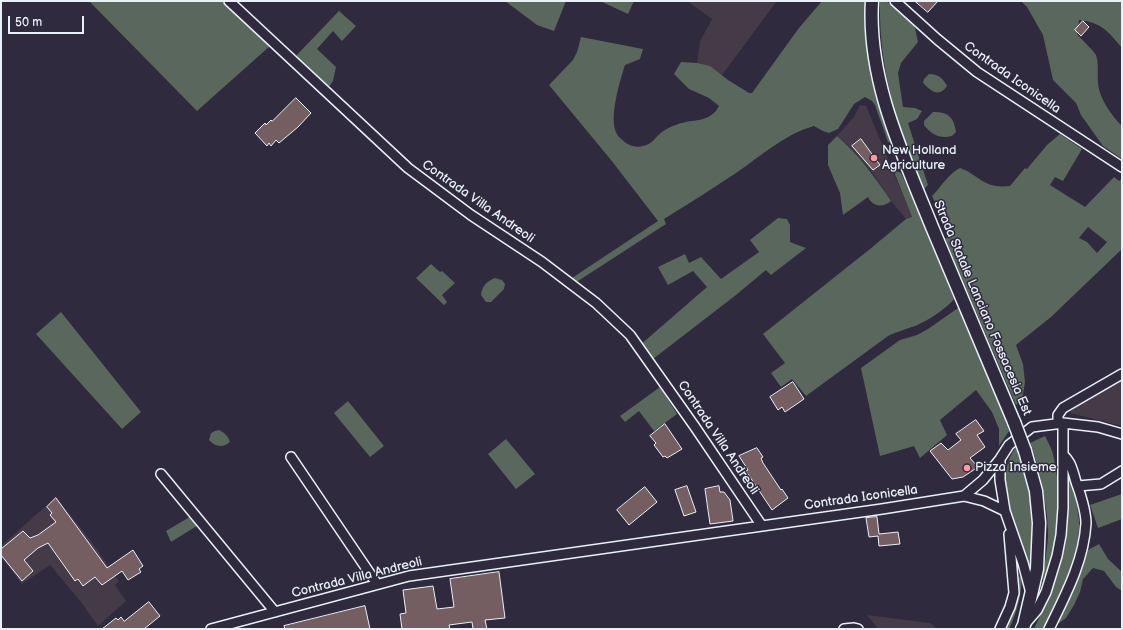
<!DOCTYPE html>
<html>
<head>
<meta charset="utf-8">
<style>
	body { margin:0 }
	#map { position:relative; width:1123px; height:630px; overflow:hidden; background:#2f2a3d; font-family:"Balsamiq Sans",sans-serif }
	canvas { display:block }
	.frame { position:absolute; inset:0; border:2px solid #e8f1f8; pointer-events:none }
	.scale { position:absolute; left:8px; top:16px; width:76px; height:18px; box-sizing:border-box; border:2px solid #e8f1f8; border-top:0; padding-left:5px; font-size:12px; line-height:14px; white-space:nowrap; color:#e8f1f8; -webkit-text-stroke:3px #2f2a3d; paint-order:stroke }
</style>
</head>
<body>
<div id="map">
<canvas width="1123" height="630"></canvas>
<div class="frame"></div>
<div class="scale">50 m</div>
</div>
<script>
const c = document.querySelector('canvas').getContext('2d');
c.lineJoin = 'round';
function fillPath(path, color) {
  c.fillStyle = color;
  c.fill(path, 'evenodd');
}
function trace(path, color, width, dash) {
  c.strokeStyle = color;
  c.lineWidth = width;
  c.lineCap = dash ? 'butt' : 'round';
  c.setLineDash(dash || []);
  c.stroke(path);
}
function label(font, color, halo, rows, align = 'center') {
  c.font = font + ' "Balsamiq Sans",sans-serif';
  c.lineWidth = 3;
  c.setLineDash([]);
  c.textBaseline = 'middle';
  c.strokeStyle = halo;
  c.fillStyle = color;
  for (const [text, x, y, turn = 0] of rows) {
    c.save();
    c.translate(x, y);
    c.rotate((+turn || 0) * Math.PI / 180);
    c.textAlign = isNaN(turn) ? turn : align;
    if (halo) c.strokeText(text, 0, 0);
    c.fillText(text, 0, 0);
    c.restore();
  }
}
fillPath(new Path2D(`
	M687 1H777L722 75 697 63 700 41 712 19Z
	M860 105 866 106 867 108 912 217 906 219 891 201 875 176 850 147 837 136 854 117Z
	M1122 376V426L1070 413 1075 404Z
	M56 497 91 541 119 581 115 585 126 601 98 626 81 602 50 565 22 584 1 557V546Z
	M867 615 930 623 938 629H878Z`), '#443a48');
fillPath(new Path2D(`
	M89 1H222L270 46 197 111Z
	M505 1H566L554 31 537 25Z
	M600 1H634L628 14Z
	M822 1H866L868 51 874 86 890 142H888L875 105 872 101 865 97 854 104 838 129 829 133 823 131 814 126C785 134 761 156 736 173 712 189 688 204 664 219L666 224 575 283 569 280 658 221 611 160 549 85 573 60 577 52 581 37 643 49 640 59 625 65C620 80 608 120 617 134 618 137 623 140 626 143 630 146 638 148 643 146 653 144 655 137 662 132 666 129 672 126 676 125 692 118 710 124 719 106L709 98 689 89 674 74 681 62 697 63 710 66 728 80 749 93H752L799 28Z
	M880 1H886L910 21 915 28 918 42 901 63 898 73 903 107 915 108 922 111 917 119 908 123 928 185 923 190C914 165 904 140 896 115 885 78 879 39 880 1Z
	M1021 1H1122V48C1109 32 1101 22 1079 20L1077 34C1081 39 1094 51 1096 55 1099 63 1097 74 1098 83 1099 98 1112 116 1122 126V159L1103 146 1081 115 1076 103 1053 80 1043 35 1027 7Z
	M339 11 356 26 342 41 333 31 317 49 336 67 333 81 328 88 294 58Z
	M929 74C938 74 943 78 947 86 939 98 931 91 923 83L924 79Z
	M933 112C948 112 954 117 956 132L952 136C940 139 932 135 924 125V121Z
	M1060 134 1082 149 1063 181 1055 177 1050 185 1085 207 1114 177 1119 181 1122 178V249L1051 317 1016 345 1023 364 1025 382 1022 400 1016 405 945 239 950 235 932 196C941 187 948 174 960 168 981 176 983 189 1010 186L1025 168 1027 169 1047 145ZM1088 227 1107 242 1097 253 1087 242 1079 238Z
	M837 136C859 155 875 177 891 201 883 208 873 207 868 197L843 215 840 193 828 165V145Z
	M893 169 901 173 921 215 954 299C946 309 925 323 912 327 904 330 896 332 888 336L806 396 792 379 781 387 771 373 785 363 763 334 870 249 906 219 912 217Z
	M778 218 787 219 790 225V242L806 248 771 275 766 270 736 295 653 359 639 346 707 287 693 271 668 285 658 267 685 254 689 263 701 257 721 279 759 252 750 240Z
	M431 264 440 272 442 271 455 283 442 295 447 302 444 305 416 278Z
	M495 278 502 280 505 284 504 289 491 302H486L481 295C482 286 487 281 495 278Z
	M958 308 966 323 989 374 1009 431 999 446V429L992 412 976 390 940 420 947 435 920 458 914 446 880 456 861 368 900 340 917 335 928 329Z
	M61 312 141 412 122 429 36 334Z
	M660 387 677 414 654 431 639 411 625 422 620 416Z
	M348 401 384 446 370 457 334 413Z
	M219 430C225 433 228 436 230 442 223 448 215 447 209 440L211 433 215 431Z
	M1045 436C1049 444 1053 451 1054 459 1060 485 1060 526 1055 551 1052 561 1049 571 1046 581L1043 580C1044 566 1047 551 1048 537 1049 513 1039 465 1030 443Z
	M506 439 535 474 516 489 488 454Z
	M1016 447C1024 470 1032 494 1034 519 1035 534 1033 550 1033 566L1030 567C1025 559 1024 548 1021 540 1011 511 995 475 1016 447Z
	M1069 474 1071 475C1071 483 1074 491 1076 499 1077 506 1078 513 1079 520 1081 552 1060 601 1045 629H1034C1046 603 1058 576 1064 548 1070 524 1068 499 1069 474Z
	M1122 494V519L1098 528 1090 505Z
	M193 515 200 524 171 542 166 531Z
	M1099 544 1108 559 1122 572V591L1116 587 1104 571 1093 568 1083 579 1080 592 1074 605 1066 618 1054 627 1077 580 1088 550Z
	M1020 576 1022 578C1021 596 1017 613 1009 629H1005C1012 614 1021 596 1018 579Z`), '#5a675c');
const building = new Path2D(`
	M915 1H938L928 12Z
	M1083 21 1089 27 1081 36 1075 30Z
	M296 98 311 113 298 127 279 143 276 140 271 146 269 143 267 146 255 133 265 123 266 125 271 120 272 121Z
	M861 139 880 165 873 170 852 146Z
	M793 382 804 399 785 412 782 407 778 410 770 397Z
	M976 420 984 431 977 435 985 447 970 458 978 467 963 477 952 479 930 451 941 443 948 450 961 440 956 434Z
	M665 424 682 449 667 458 665 456 663 457 654 445 656 443 650 436Z
	M757 448 763 457 761 458 763 463 781 490 782 489 788 498 772 510 746 471 748 470 739 456Z
	M687 486 696 512 684 516 675 490Z
	M719 486 720 492H724L730 500 733 521 710 524 705 489Z
	M645 487 657 502 629 525 617 510Z
	M56 498 107 568 133 550 143 566 139 569 141 572 128 580 122 571 102 585 95 577 83 586 78 579 75 581 48 543 38 548 24 560 33 571 22 581 1 555V549L23 531 30 538 38 535 56 522 50 515 52 513 47 507Z
	M877 517 879 534 898 532 900 544 879 546 878 536 869 537 866 518Z
	M499 572 505 618 485 620 487 629H473L472 622 449 625 450 629H402L400 614 406 613 403 590 433 586 437 609 454 607 450 579Z
	M149 602 160 616 144 629H102L116 618 118 620 121 617 124 621Z
	M365 606 370 629H285L284 626Z`);
fillPath(building, '#745e62');
trace(building, '#e8f1f8', 1);
const minor = new Path2D(`
	M229 1 408 168 471 215 542 262 596 303 630 335 695 427 762 526
	M895 1 937 39 977 72 1122 167
	M1058 423V415L1063 408 1122 374
	M291 457 377 584
	M1000 459V480L1005 511 1023 563 1031 593
	M161 474 275 612
	M1078 486 1101 484 1122 471
	M964 496 983 480 1000 459 1009 445 1032 427 1063 423 1098 427 1122 434
	M1025 624 1037 610 1046 592 1057 556 1061 535 1063 508V423
	M211 629 409 576 882 509 964 496 984 501 1005 511
	M844 629 854 628 858 629
	M1000 629 1010 607 1014 593 1009 534
	M1049 629C1065 596 1084 561 1086 523 1086 512 1080 492 1076 482 1073 472 1071 461 1063 455`);
const secondary = new Path2D(`
	M872 1C867 80 903 155 932 227 959 292 986 357 1014 422
	M1022 629 1024 625 1037 569 1039 523 1036 491 1025 451`);
trace(minor, '#e8f1f8', 12);
trace(secondary, '#e8f1f8', 15);
trace(minor, '#2f2a3d', 9);
trace(secondary, '#2f2a3d', 12);
const secondaryBridge = new Path2D(`
	M1014 422 1025 451`);
trace(secondaryBridge, '#e8f1f8', 15, []);
trace(secondaryBridge, '#2f2a3d', 12);
for (const [x, y, r, color] of [
	[874,158,4,"#ff9aa2"],
	[967,468,4,"#ff9aa2"]
]) {
  const dot = new Path2D();
  dot.arc(x, y, r, 0, 2 * Math.PI);
  c.fillStyle = color;
  c.fill(dot);
  trace(dot, '#2f2a3d', 1.5);
}
label('13px', '#e8f1f8', '#2f2a3d', [
	["Contrada Iconicella",1012,78,35],
	["Contrada Villa Andreoli",478,202,35],
	["Strada Statale Lanciano Fossacesia Est",982,308,67],
	["Contrada Villa Andreoli",718,438,56],
	["Contrada Iconicella",861,498,-8],
	["Contrada Villa Andreoli",357,578,-14]
]);
label('13px', '#e8f1f8', '#2f2a3d', [
	["New Holland",882,151],
	["Agriculture",882,166],
	["Pizza Insieme",975,468]
], 'left');
</script>
</body>
</html>
